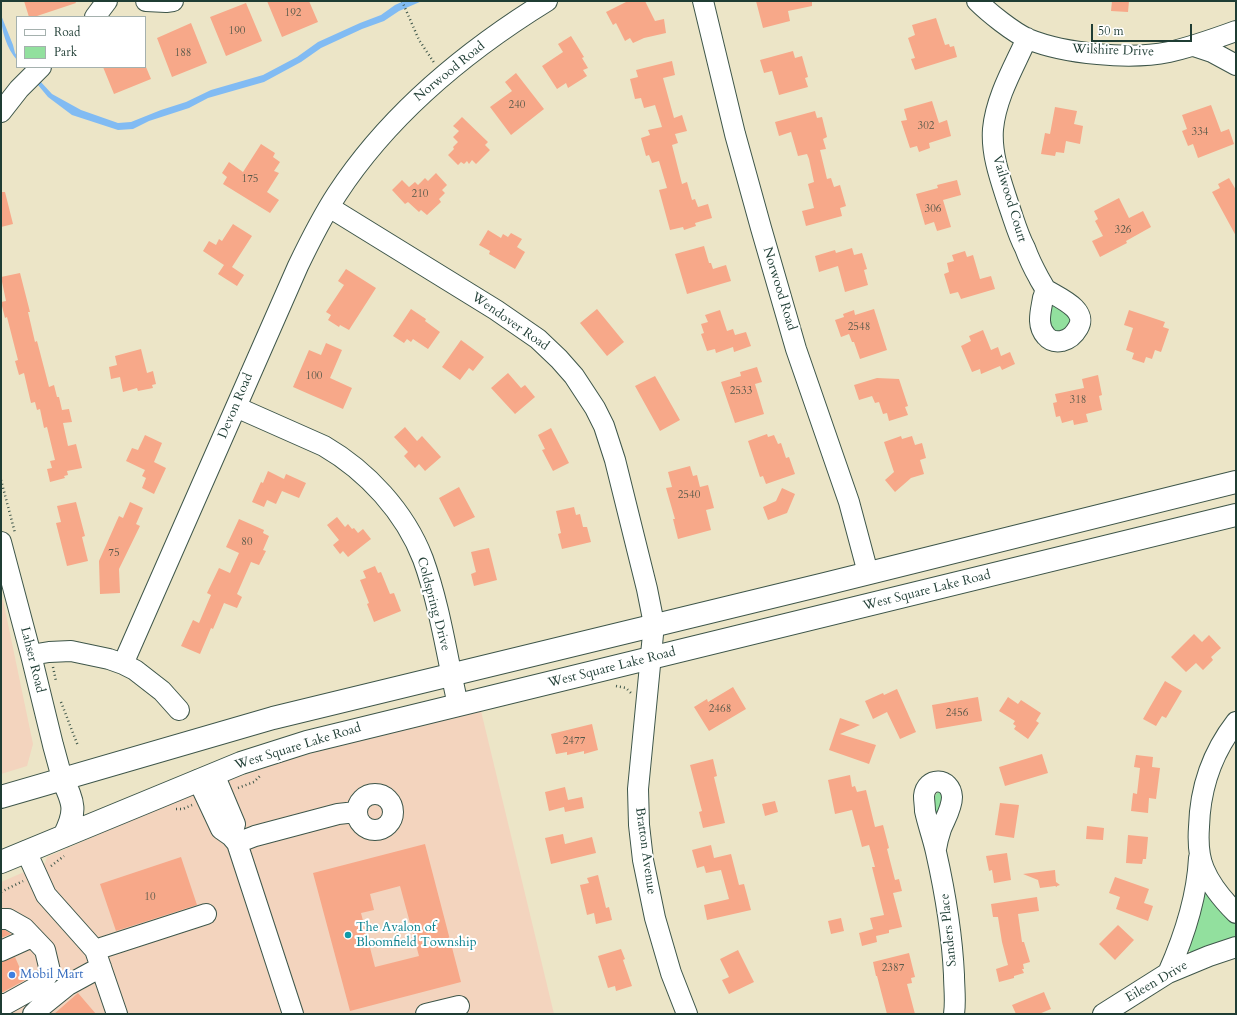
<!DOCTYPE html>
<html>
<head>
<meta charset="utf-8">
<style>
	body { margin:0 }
	#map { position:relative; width:1237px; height:1015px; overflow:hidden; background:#ece5c7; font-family:Cardo,serif }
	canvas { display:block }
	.frame { position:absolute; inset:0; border:2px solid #1f3d34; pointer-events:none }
	.legend { position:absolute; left:16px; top:16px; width:130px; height:52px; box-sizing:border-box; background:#fff; border:1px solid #a5b1ae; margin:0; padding:5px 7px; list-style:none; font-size:12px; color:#1f3d34 }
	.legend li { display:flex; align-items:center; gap:8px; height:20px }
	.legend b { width:20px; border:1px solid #a5b1ae }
	.scale { position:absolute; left:1091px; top:24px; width:101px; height:18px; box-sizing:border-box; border:2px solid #1f3d34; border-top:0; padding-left:5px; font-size:12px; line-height:14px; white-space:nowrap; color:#1f3d34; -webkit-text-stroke:3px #fff; paint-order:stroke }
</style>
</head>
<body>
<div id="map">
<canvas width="1237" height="1015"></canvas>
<div class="frame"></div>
<ul class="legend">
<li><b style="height:5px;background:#fff"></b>Road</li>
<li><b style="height:11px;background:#92e09e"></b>Park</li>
</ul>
<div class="scale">50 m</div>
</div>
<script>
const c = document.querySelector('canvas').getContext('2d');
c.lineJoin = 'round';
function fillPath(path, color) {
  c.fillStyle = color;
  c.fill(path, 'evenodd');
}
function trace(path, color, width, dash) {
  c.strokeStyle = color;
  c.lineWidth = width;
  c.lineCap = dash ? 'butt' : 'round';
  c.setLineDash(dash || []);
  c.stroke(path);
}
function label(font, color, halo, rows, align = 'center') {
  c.font = font + ' Cardo,serif';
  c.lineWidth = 4;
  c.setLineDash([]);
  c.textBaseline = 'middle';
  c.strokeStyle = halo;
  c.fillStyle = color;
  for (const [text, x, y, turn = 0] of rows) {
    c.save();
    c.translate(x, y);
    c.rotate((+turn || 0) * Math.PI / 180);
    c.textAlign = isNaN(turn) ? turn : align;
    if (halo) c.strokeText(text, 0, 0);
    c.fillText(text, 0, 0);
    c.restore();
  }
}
fillPath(new Path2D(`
	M1 600H3L33 744 27 766 1 774Z
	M481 711 554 1014H1V882L45 863 47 857 134 819 238 777 288 760 324 750Z`), '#f3d4be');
fillPath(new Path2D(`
	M1054 305 1070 314 1071 327 1058 333 1052 329 1048 320 1051 307Z
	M940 791 944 793 939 820C934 812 930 796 940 791Z
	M1205 892H1208L1236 919V941L1191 953 1188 949 1203 894Z`), '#92e09e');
fillPath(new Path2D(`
	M404 1H422L399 11 384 21 362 29 321 48 301 62 264 82 208 98 189 108 149 121 133 129 118 130 72 115 48 97 23 67H27L52 94 81 110 118 123 131 122 161 110 186 102 211 90 263 75 297 57 318 42 360 23 381 15 395 5Z
	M1 15 13 45 15 53 17 56V60C7 49 1 30 1 15Z`), '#81bbf3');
fillPath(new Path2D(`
	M24 1H75L76 3 34 17H29Z
	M267 1H309L318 22 282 37Z
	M628 1H645L655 21 664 19 666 33 644 38 633 43 630 38 625 41 616 23 613 25 606 12Z
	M756 1H812V6L788 11 790 21 763 28Z
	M1112 1H1129L1128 12 1111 11Z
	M246 3 262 41 226 56 210 17Z
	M936 18 945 45 949 44 950 47 954 46 957 57 915 70 911 59 915 58 908 38 915 35 912 25Z
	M191 23 207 63 172 77 157 38Z
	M571 36 584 57 582 58 588 68 583 70 587 76 568 88 566 83 557 89 542 66 563 52 558 44Z
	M793 51 795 58 802 56 808 77 805 78 808 87 779 95 772 71 764 73 760 60Z
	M672 61 675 75 663 78 674 118 682 115 687 131 675 134 678 143 672 145 682 184 687 182 692 200 695 199 698 207 708 204 712 218 695 223 696 226 684 230 683 227 670 230 659 190 667 188 659 161 652 163 649 155 646 156 641 138 650 135 648 130 662 127 655 105 644 108 641 98 635 99 630 79 638 77 636 70Z
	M103 67H146L151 79 114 94Z
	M516 73 544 109 511 135 490 107 512 91 505 82Z
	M932 101 939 123 947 120 951 136 929 143 930 148 919 152 917 146 910 148 901 121 907 120 904 109Z
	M1211 105 1221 132 1229 129 1234 144 1198 158 1193 144 1188 146 1182 131 1187 129 1182 115Z
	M1055 107 1077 111 1074 124 1083 126 1080 144 1066 141 1064 153 1056 152 1055 156 1041 154 1045 133 1050 134Z
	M815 111 817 118 822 117 827 137 823 139 826 149 820 150 827 179 831 178 834 187 840 185 846 206 840 208 842 216 806 226 802 211 814 208 808 184 814 182 809 159 807 154 798 156 791 132 779 136 775 122Z
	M462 117 488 142 485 145 490 150 476 164 472 160 469 164 467 161 464 164 461 162 458 165 448 155 454 149 453 147 458 142 453 137 459 131 453 126Z
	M261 144 275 153 273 157 280 162 274 171 279 173 267 192 279 200 270 213 223 184 227 177 222 173 229 162 243 172Z
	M436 173 447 185 442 190 445 193 439 199 441 202 427 215 421 210 419 212 408 202 405 204 392 190 402 180 409 187 415 182 418 185 425 178 428 181Z
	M1229 178 1236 190V236L1212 192 1220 188 1218 184Z
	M957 180 961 195 943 200 951 227 937 231 934 222 925 225 916 194 938 188 937 185Z
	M1 192H5L13 224 1 227Z
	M1119 198 1129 218 1143 211 1151 227 1126 241 1127 243 1100 257 1092 241 1103 236 1095 221 1098 219 1094 211Z
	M233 224 252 236 232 267 244 275 237 286 218 274 224 265 203 251 209 241 216 245 219 239 222 241Z
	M488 230 501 238 503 234 508 237 511 233 522 239 517 247 525 252 515 269 489 254 490 251 479 245Z
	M704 246 709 263H711L713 269 726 265 731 281 687 294 675 254Z
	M852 248 854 255 862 253 867 269 864 270 868 285 845 292 838 266 819 272 815 256 835 250 836 253Z
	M965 251 967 257 973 255 980 279 991 276 995 289 961 299 958 292 950 294 944 274 949 272 947 263 954 261 952 255Z
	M346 269 376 288 349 330 340 325 339 327 328 320 331 315 326 312 344 285 338 281Z
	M20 273 30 312H28L35 342 37 341 49 387 54 385 57 397H59L62 410 69 409 72 422 63 423 68 446 76 444 82 468 67 471 68 475 64 476 65 478 50 482 47 469 52 468 50 461 55 460 47 427 44 428 40 409 37 410 35 402 31 403 24 373 19 375 15 361 18 360 7 317 5 318 1 302 6 301 1 277Z
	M411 309 426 319 425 321 440 332 428 349 413 339 411 342 407 339 404 343 393 336Z
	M597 309 624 342 607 356 580 323Z
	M874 309 887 350 860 359 854 342H852L849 334 841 337 835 320 844 317 843 314 854 310 855 315Z
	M720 310 727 331 733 329 735 335 746 332 751 346 734 352 733 347 716 353 715 349 707 351 701 334 704 333 701 324 708 322 705 315Z
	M1129 310 1165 322 1163 327 1169 329 1161 352 1155 350 1152 359 1146 357 1144 363 1132 359 1134 353 1126 350 1133 328 1124 325Z
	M983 330 991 350 998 347 1001 356 1010 352 1015 364 1002 370 1000 366 981 374 980 369 972 372 961 346 971 341 969 336Z
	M461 340 484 357 473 371 469 368 460 380 442 367Z
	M326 343 342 350 330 378 352 388 343 409 293 387 309 350 321 355Z
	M141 349 147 373 153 371 156 384 152 385 153 388 138 391 137 388 123 392 120 377 111 379 109 367 117 365 115 356Z
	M757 367 762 382 755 384 764 414 735 423 721 382 741 376 740 372Z
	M508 373 521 388 525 385 535 397 515 414 491 388Z
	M1098 375 1102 395 1099 396 1102 410 1086 414 1088 422 1074 425 1073 420 1062 423 1060 416 1056 417 1053 403 1057 402 1055 394 1084 388 1082 379Z
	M655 376 680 420 660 431 635 386Z
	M877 378 899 379 908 406 905 407 908 415 889 421 887 413 883 414 879 402 875 403 872 396 859 400 854 385Z
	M405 427 417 441 422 436 441 457 425 471 419 464 415 468 404 456 408 452 394 437Z
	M551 428 569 463 553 471 542 450 545 449 538 435Z
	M767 434 768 437 774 435 778 444 781 443 786 458 789 457 795 474 766 484 763 476 760 477 748 441Z
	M145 435 162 443 154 462 166 468 154 494 142 488 146 478 142 476 145 470 126 461 132 448 138 450Z
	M901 436 902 439 912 436 915 445 922 443 926 458 920 460 924 474 911 478 895 492 885 480 894 472 884 442Z
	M690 466 693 476 697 475 700 487 708 485 714 508 706 510 711 530 678 539 673 519H675L666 488 672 487 668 472Z
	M268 471 284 479 286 474 306 483 299 498 282 491 276 504 267 500 264 507 252 502 261 482 263 483Z
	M459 487 475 517 454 527 439 498Z
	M782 488 795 494 787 513 768 520 763 507 776 501Z
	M76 502 85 536 82 537 88 561 67 566 56 523 61 522 57 506Z
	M130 502 143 508 136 524 140 526 119 569 120 593 100 594 99 561 119 516 123 518Z
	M574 507 576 515 580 514 583 527H587L591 542 562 549 558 534 561 533 556 511Z
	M337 517 345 527 348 524 352 529 354 528 358 533 363 529 371 539 348 557 343 551 340 554 333 545 339 540 327 525Z
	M239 519 264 530 263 533 269 536 263 550 266 551 259 565 251 562 237 594 242 597 237 608 224 603 213 629 211 628 200 654 181 646 193 620 199 623 211 595 207 593 219 568 230 573 239 553 226 547Z
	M489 548 497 580 474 586 471 574 476 572 471 552Z
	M375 566 378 573 381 572 390 594 394 593 401 611 374 622 367 604 369 603 360 580 366 578 363 571Z
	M1194 634 1202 642 1209 635 1221 648 1211 657 1213 660 1203 670 1196 663 1186 672 1171 657Z
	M1165 681 1182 691 1166 718 1162 716 1156 726 1143 719Z
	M733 687 746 709 709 731 694 707 707 699 708 702Z
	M897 689 916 732 900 739 887 712 873 719 865 701 883 693 884 695Z
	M978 697 982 721 936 729 932 705Z
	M1008 697 1018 704 1021 700 1041 713 1036 721 1039 723 1028 739 1014 729 1016 726 1013 724 1015 721 999 711Z
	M840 718 860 725 840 734 876 745 869 764 829 750Z
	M592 724 598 750 584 754V751L567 755V752L556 754 551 734Z
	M1042 754 1048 773 1005 786 999 767Z
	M1136 755 1153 757 1152 767 1160 768 1156 799 1149 798 1148 813 1131 811 1133 793 1137 794 1140 768 1134 767Z
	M713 759 717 776 714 777 725 823 703 828 699 812 702 811 690 765Z
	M850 775 852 787 855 786 857 792 866 790 875 827 883 825 889 848 887 849 895 880 899 879 902 891 893 893 902 927 889 930V933L876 936 877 942 862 946 859 933 873 929 870 918 884 915 872 867H875L869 845 862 847 852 810 835 814 828 780Z
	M565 787 568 800 582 797 584 808 565 812 564 807 549 811 545 792Z
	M775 801 778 812 765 816 762 804Z
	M1000 803 1019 805 1014 838 995 835Z
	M1087 826 1104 828 1103 840 1086 839Z
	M563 834 565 844 592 837 596 853 551 864 545 838Z
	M1128 835 1148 837 1146 859H1143L1142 864 1126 863Z
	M425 844 461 982 350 1011 313 873ZM400 886 419 956 375 967 361 913 374 910 370 894Z
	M711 845 714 858 731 854 739 885 744 884 751 910 707 920 704 905 729 899 721 870 706 873 704 866 697 868 692 850Z
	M1007 853 1011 880 994 883 992 870 989 871 986 856Z
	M181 857 197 905 116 931 100 884Z
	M1055 870 1056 882 1060 885 1057 886V887L1055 886 1040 888 1038 880 1023 874Z
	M598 875 606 908 609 907 612 920 596 924 594 913 587 915 580 885 589 883 587 878Z
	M1115 877 1149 889 1144 903 1153 906 1148 921 1116 909 1120 897 1109 893Z
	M1037 897 1039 911 1018 914 1022 942H1024L1030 962 1023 964 1024 969H1022L1024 973 1014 976V978L999 982 996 969 1008 965 1002 942 998 917H993L991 904Z
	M841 918 844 931 831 934 828 921Z
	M1118 925 1134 940 1115 960 1099 944Z
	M1 930H5L11 934 1 938Z
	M621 949 625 959 623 960 632 986 616 991 615 986 608 988 598 956Z
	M738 950 754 982 729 994 722 980 729 977 720 959Z
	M909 953 915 977 911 978 912 983 907 984 915 1014H887L877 976H876L873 962Z
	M15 957 25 980 3 992H1V962Z
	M1044 992 1051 1009 1039 1014H1016L1012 1005Z
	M78 993 96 1014H54Z`), '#f7a889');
const minor = new Path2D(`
	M146 1 166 2 173 1
	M703 1 735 134 761 228 796 349 849 502 868 573
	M977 1C989 13 1013 32 1028 39 1065 54 1130 60 1169 52 1192 47 1214 39 1236 31
	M95 17 107 1
	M1027 38C1014 67 996 97 993 129 991 155 1001 181 1009 206 1014 220 1018 235 1025 248 1029 259 1034 269 1039 278 1041 282 1044 286 1045 289 1045 292 1044 296 1043 298 1041 311 1036 325 1046 336 1050 341 1056 342 1062 341 1070 339 1074 335 1078 328 1089 309 1057 297 1045 289
	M1194 46 1212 52 1236 65
	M1 112 19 89 41 67
	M329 207 496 310 538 339 559 359 574 376 595 408 604 426 615 460 647 589 654 624 638 789 639 825 643 860 655 918 671 973 687 1014
	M236 407 324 446C367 471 405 512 423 559 440 606 447 657 458 705
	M1 542 31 655 53 745 62 778
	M31 655 49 652 71 651 109 659 123 664 135 670 162 691 179 710
	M123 664 298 266C310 241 322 217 337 194 390 113 466 51 547 1
	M1236 722C1212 753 1200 788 1199 827 1198 841 1198 855 1204 869 1211 886 1223 900 1236 913
	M214 774 235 824 231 836
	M198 780 221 829 231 836 237 843 293 1014
	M357 812a18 18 0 1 1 36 0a18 18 0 1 1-36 0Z
	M237 843 255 836 338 814 356 812
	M936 849C937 842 939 835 941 829 945 819 952 808 952 797 951 777 926 776 924 796 924 801 925 806 925 811 928 825 933 838 936 852 945 892 952 933 954 975 954 987 956 1001 954 1014
	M26 851 46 895 95 950 117 1014
	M1 919H8L24 928 45 950 50 971 42 984 6 1004H1
	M95 950 206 914
	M1 951 32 937
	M1168 973C1184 937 1197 898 1199 858
	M33 1014 37 1010 68 985 101 967
	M426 1014 459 1006
	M1103 1014 1168 973 1209 956 1236 947`);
const highway = new Path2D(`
	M62 778C74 803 77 811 64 836
	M1 797 273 718 825 584 1236 482
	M1 862 241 763 307 742 1236 515`);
trace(minor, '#3e564a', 22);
trace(highway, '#3e564a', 24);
trace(new Path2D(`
	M402 1 419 40 435 64
	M1 480 15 533
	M53 667 56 681
	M616 686 626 688 631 693
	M61 702 78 746
	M238 788 254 782 261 775
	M176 809H183L192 805
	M51 866 64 856
	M1 892 23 881`), '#3e564a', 2.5, [1, 3]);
trace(minor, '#fff', 20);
trace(highway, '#fff', 22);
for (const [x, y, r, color] of [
	[348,935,4,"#0f9aa8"],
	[12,975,4,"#3f7fe0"]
]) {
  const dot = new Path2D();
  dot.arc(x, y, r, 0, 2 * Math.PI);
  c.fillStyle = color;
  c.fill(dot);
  trace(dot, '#fff', 1.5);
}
label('11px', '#555849', null, [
	["192",293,13],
	["190",237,31],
	["188",183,53],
	["240",517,105],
	["302",926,126],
	["334",1200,132],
	["175",250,179],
	["210",420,194],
	["306",933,209],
	["326",1123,230],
	["2548",859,327],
	["100",314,376],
	["2533",741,391],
	["318",1078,400],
	["2540",689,495],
	["80",247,542],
	["75",114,553],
	["2468",720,709],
	["2456",957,713],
	["2477",574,741],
	["10",150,897],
	["2387",893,968]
]);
label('13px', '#1f3d34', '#fff', [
	["Wilshire Drive",1113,51,2],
	["Norwood Road",450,72,-39],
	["Vailwood Court",1009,199,73],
	["Norwood Road",779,289,73],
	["Wendover Road",510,322,35],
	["Devon Road",236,406,-67],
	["West Square Lake Road",927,591,-14],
	["Coldspring Drive",433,604,75],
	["Lahser Road",32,660,76],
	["West Square Lake Road",612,668,-14],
	["West Square Lake Road",298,747,-17],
	["Bratton Avenue",645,851,82],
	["Sanders Place",949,930,-96],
	["Eileen Drive",1157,982,-30]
]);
label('13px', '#0d838f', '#fff', [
	["The Avalon of",356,928],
	["Bloomfield Township",356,943]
], 'left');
label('13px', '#366cbe', '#fff', [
	["Mobil Mart",20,975]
], 'left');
</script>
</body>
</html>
